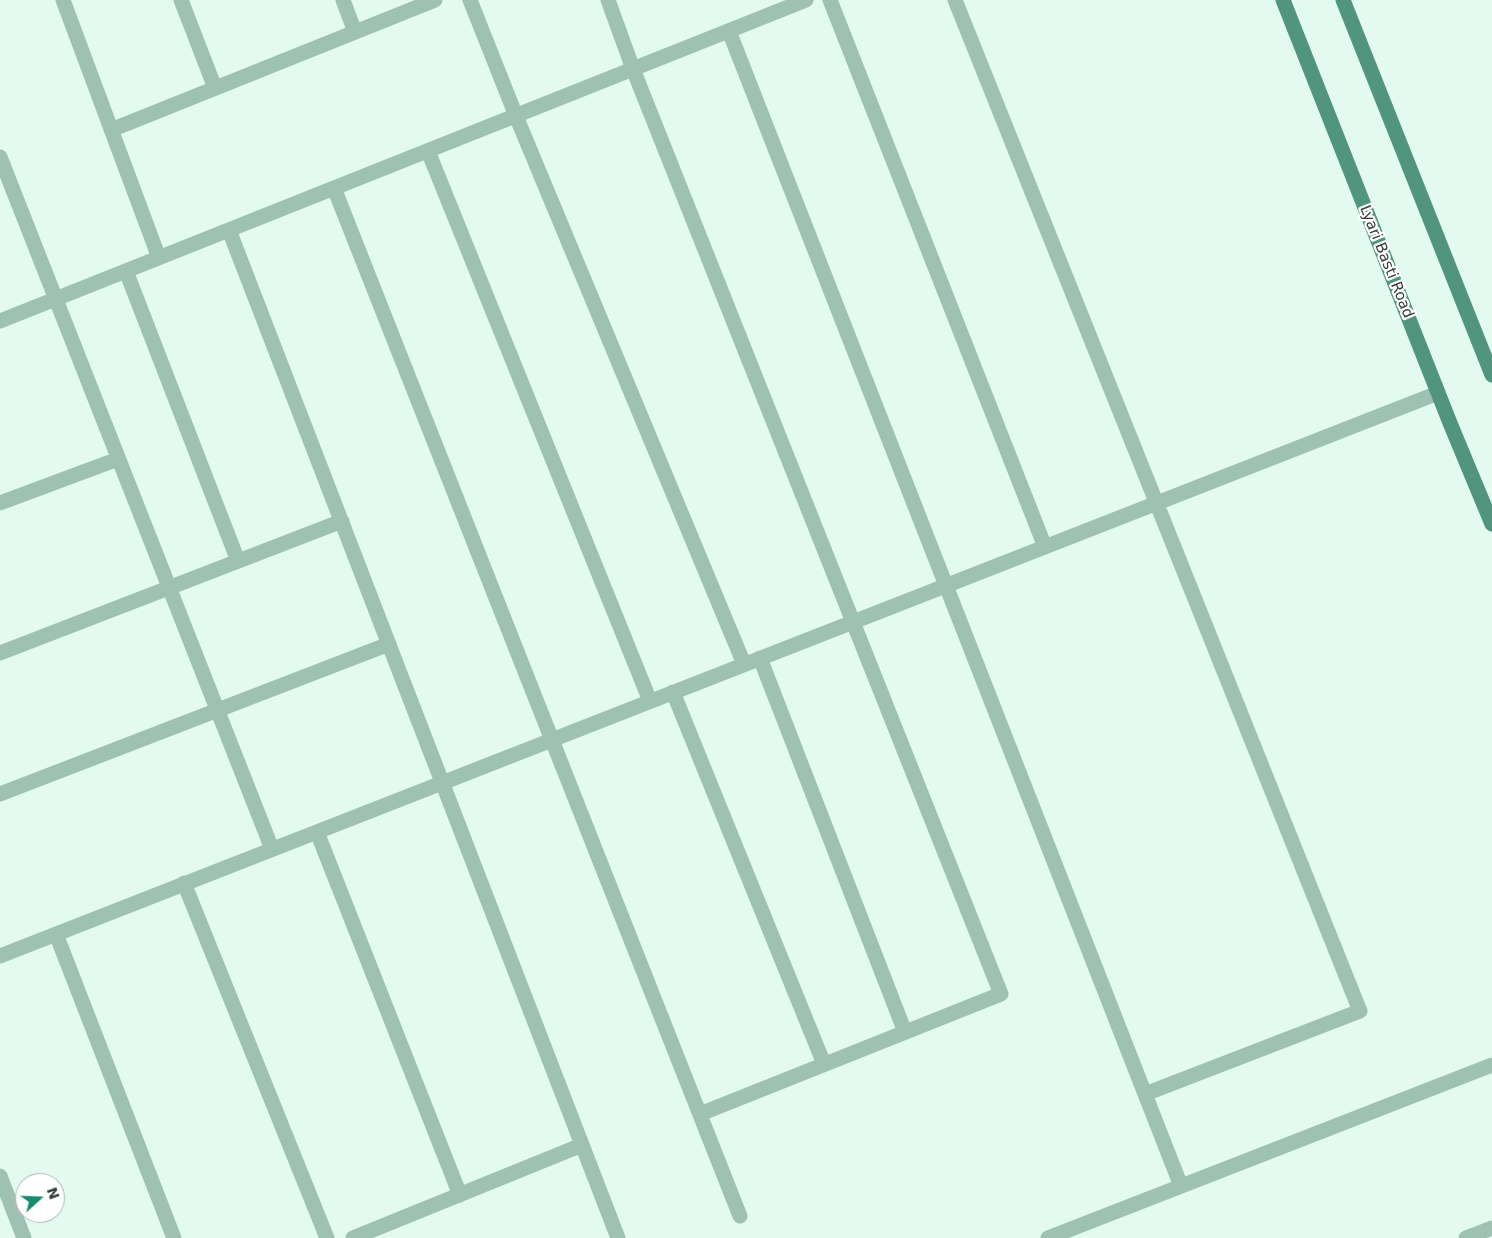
<!DOCTYPE html>
<html>
<head>
<meta charset="utf-8">
<style>
	body { margin:0 }
	#map { position:relative; width:1492px; height:1238px; overflow:hidden; background:#e2faf0; font-family:"DejaVu Sans",sans-serif }
	canvas { display:block }
	.north { position:absolute; left:15px; top:1173px; width:50px; height:50px; box-sizing:border-box; background:#fff; border:1px solid #aeb2b0; border-radius:50%; rotate:70deg; font-size:14px; font-weight:700; line-height:20px; text-align:center; color:#343e3a }
	.north::after { content:''; display:block; margin:auto; width:18px; height:22px; background:#168b6d; clip-path:polygon(50% 0,100% 100%,50% 72%,0 100%) }
</style>
</head>
<body>
<div id="map">
<canvas width="1492" height="1238"></canvas>
<div class="north">N</div>
</div>
<script>
const c = document.querySelector('canvas').getContext('2d');
c.lineJoin = 'round';
function trace(path, color, width, dash) {
  c.strokeStyle = color;
  c.lineWidth = width;
  c.lineCap = dash ? 'butt' : 'round';
  c.setLineDash(dash || []);
  c.stroke(path);
}
function label(font, color, halo, rows, align = 'center') {
  c.font = font + ' "DejaVu Sans",sans-serif';
  c.lineWidth = 4.5;
  c.setLineDash([]);
  c.textBaseline = 'middle';
  c.strokeStyle = halo;
  c.fillStyle = color;
  for (const [text, x, y, turn = 0] of rows) {
    c.save();
    c.translate(x, y);
    c.rotate((+turn || 0) * Math.PI / 180);
    c.textAlign = isNaN(turn) ? turn : align;
    if (halo) c.strokeText(text, 0, 0);
    c.fillText(text, 0, 0);
    c.restore();
  }
}
trace(new Path2D(`
	M63 0 159 258
	M181 0 215 88
	M343 0 355 32
	M470 0 516 116 744 664
	M608 0 633 69 1001 994 700 1114
	M830 0 1045 547
	M955 0 1360 1011 1145 1094
	M729 31 1181 1186
	M111 130 435 0
	M428 151 650 701
	M0 157 272 849
	M334 188 740 1216
	M229 230 618 1238
	M126 271 238 561
	M0 321 806 0
	M0 503 118 459
	M0 653 342 521
	M760 658 905 1032
	M673 692 824 1064
	M0 794 389 644
	M317 832 460 1195
	M184 883 327 1238
	M56 934 174 1238
	M0 956 1438 393
	M0 1176 24 1238
	M353 1238 582 1145
	M1048 1238 1492 1065
	M1466 1238 1492 1228`), '#9fc1b4', 15);
trace(new Path2D(`
	M1283 0 1450 423 1492 524
	M1343 0 1492 375`), '#52957e', 15);
label('15px', '#343e3a', '#fff', [
	["Lyari Basti Road",1386,262,68]
]);
</script>
</body>
</html>
